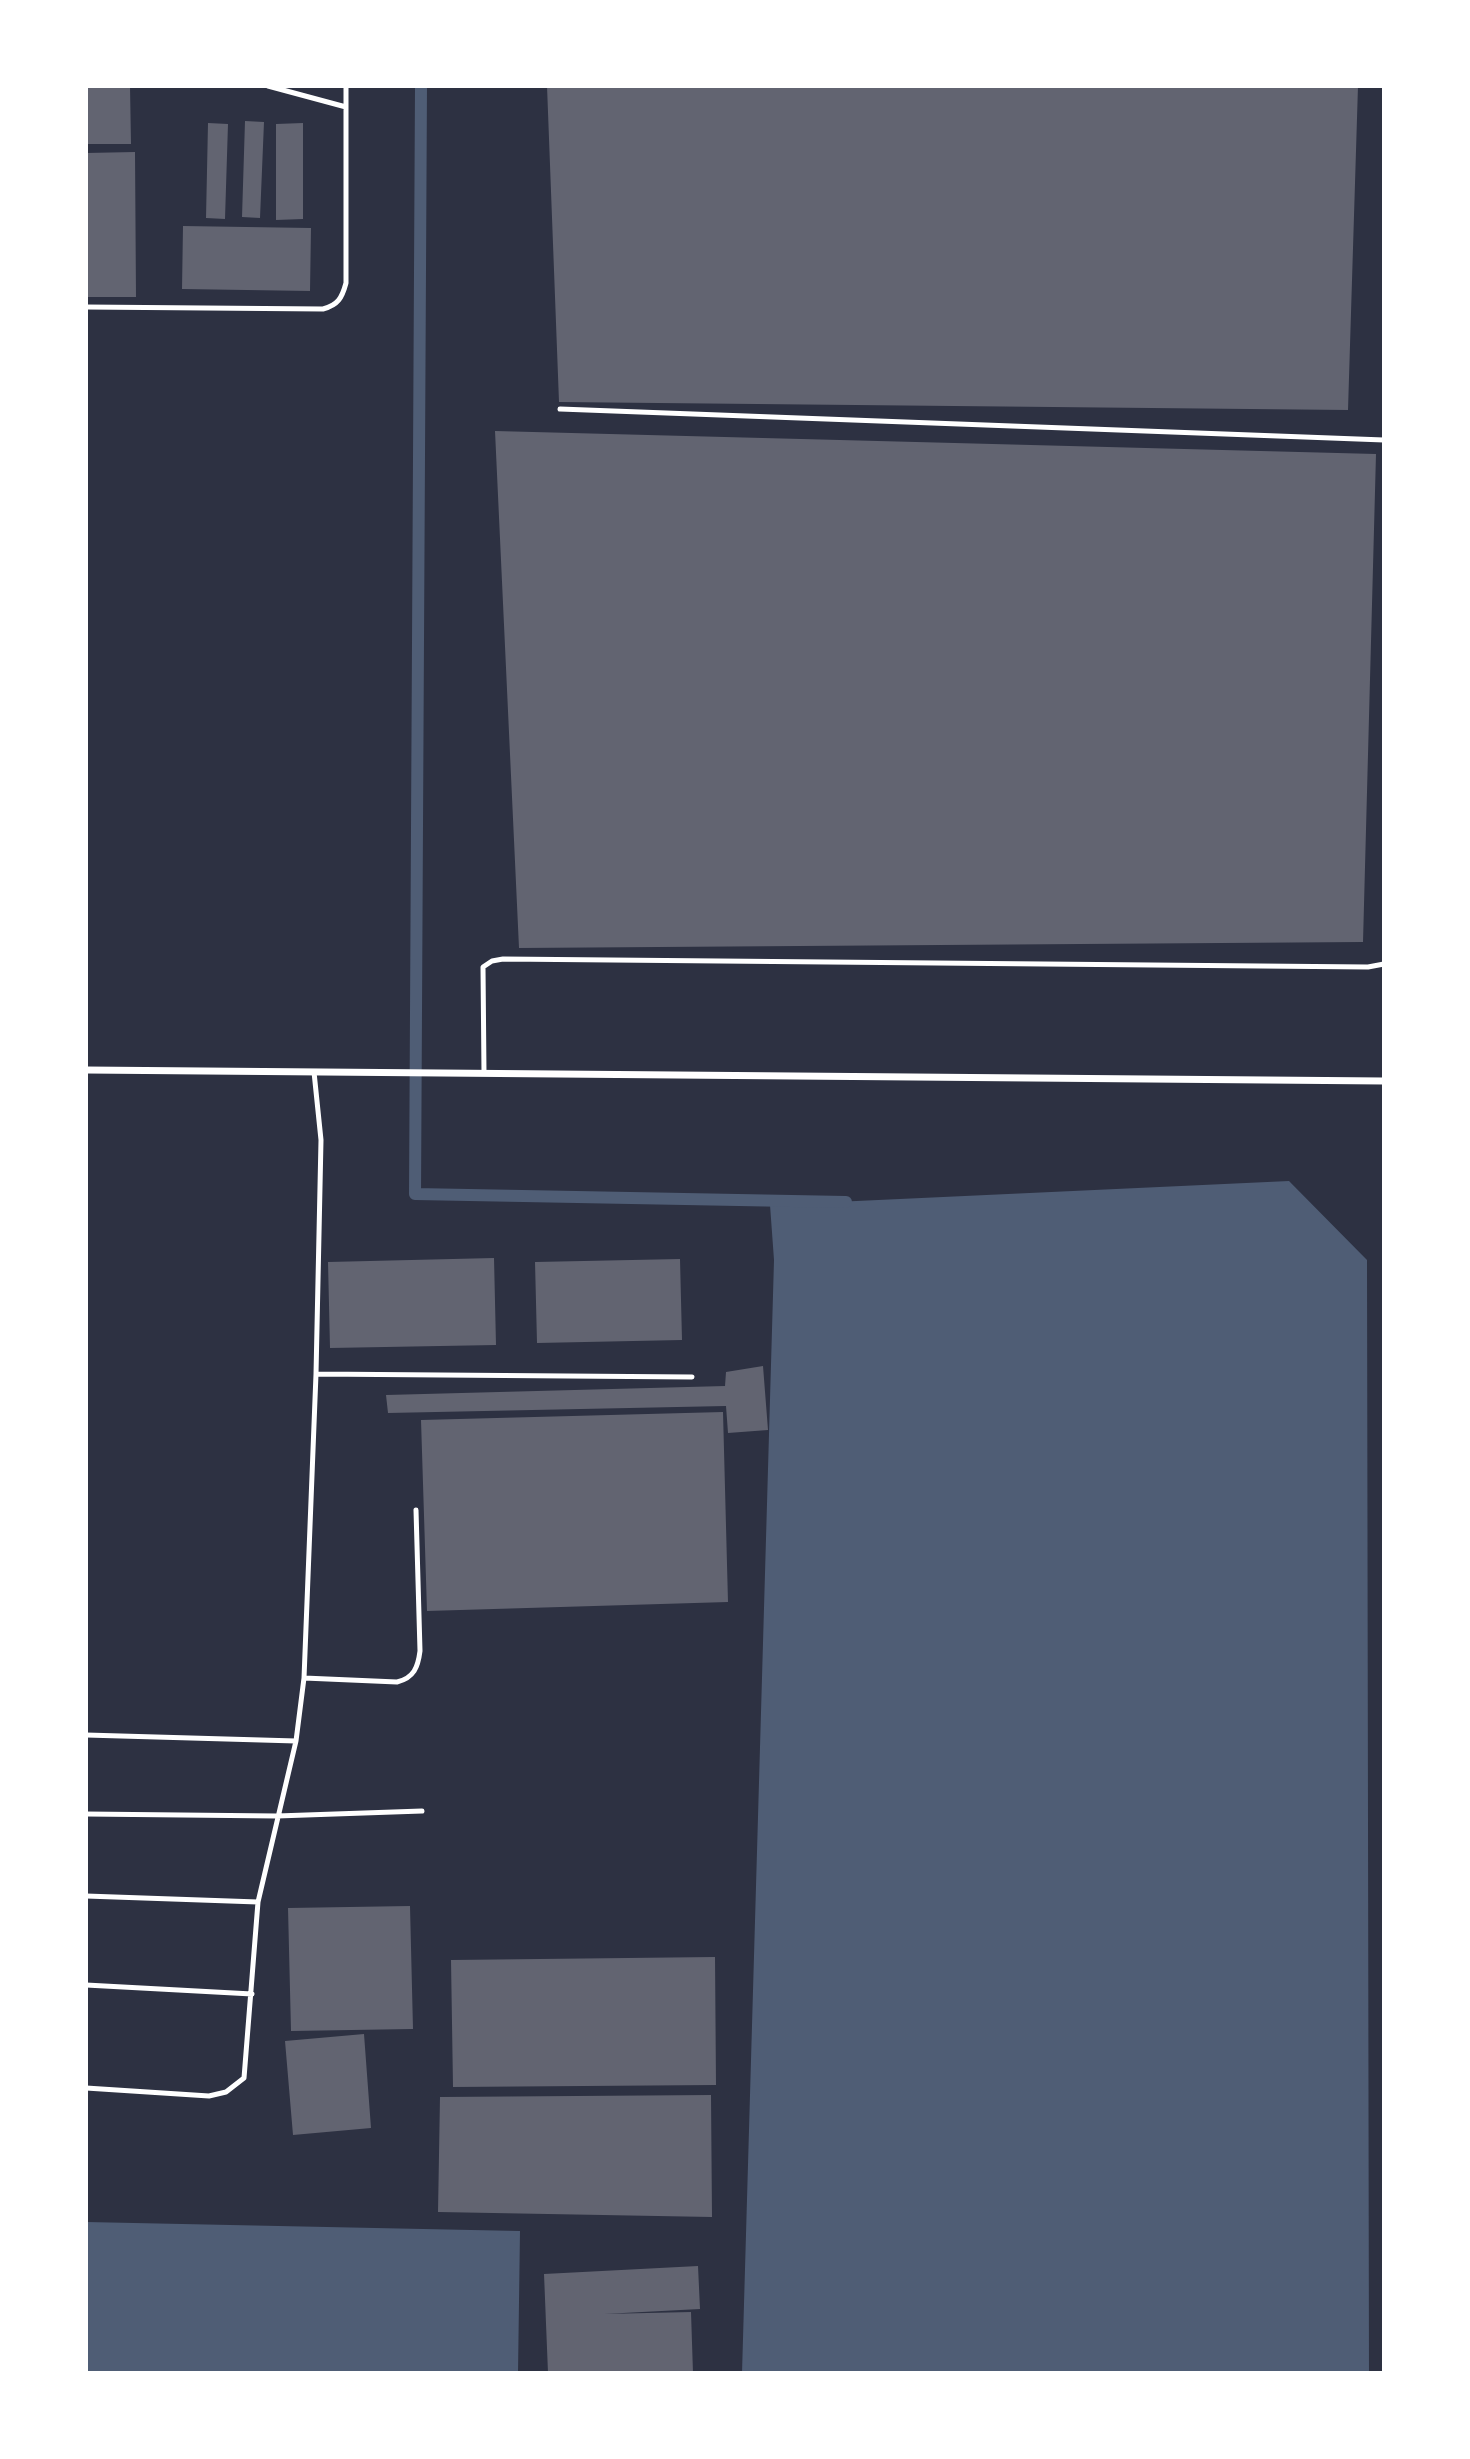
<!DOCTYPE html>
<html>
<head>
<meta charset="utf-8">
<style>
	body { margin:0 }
	#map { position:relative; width:1470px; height:2459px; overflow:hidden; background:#2d3142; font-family:"IBM Plex Sans",sans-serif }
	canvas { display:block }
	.frame { position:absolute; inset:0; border:88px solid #fff; pointer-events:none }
</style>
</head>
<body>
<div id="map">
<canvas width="1470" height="2459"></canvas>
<div class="frame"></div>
</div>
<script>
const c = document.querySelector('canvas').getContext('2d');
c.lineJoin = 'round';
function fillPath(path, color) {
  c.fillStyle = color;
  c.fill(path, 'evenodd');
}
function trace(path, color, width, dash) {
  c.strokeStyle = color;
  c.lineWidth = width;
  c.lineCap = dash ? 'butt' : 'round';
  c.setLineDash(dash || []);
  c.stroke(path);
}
fillPath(new Path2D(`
	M1289 1181 1367 1260 1369 2373H742L774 1260 770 1205Z
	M86 2222 520 2231 518 2373H86Z`), '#4f5d75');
trace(new Path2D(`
	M421 86 415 1194 846 1202`), '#4f5d75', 12);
fillPath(new Path2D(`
	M86 86H130L131 144H86Z
	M547 86H1358L1348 410 559 402Z
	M245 121 264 122 260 218 242 217Z
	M208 123 228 124 225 219 206 218Z
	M303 123V219L276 220V124Z
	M135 152 136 297H86V153Z
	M183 226 311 228 310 291 182 289Z
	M495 431 1376 454 1363 942 519 948Z
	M494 1258 496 1345 330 1348 328 1262Z
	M680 1259 682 1340 537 1343 535 1262Z
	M763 1366 768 1430 728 1433 726 1406 388 1413 386 1395 725 1386 726 1372Z
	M723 1412 728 1602 427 1611 421 1420Z
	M410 1906 413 2029 291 2031 288 1908Z
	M715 1957 716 2085 453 2087 451 1960Z
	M364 2034 371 2128 293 2135 285 2041Z
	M711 2095 712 2217 438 2212 440 2097Z
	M698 2266 700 2309 604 2314 691 2312 693 2373H548L544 2274Z`), '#626471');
trace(new Path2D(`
	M268 86 346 107
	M86 307 323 309C338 305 342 298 346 283V86
	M560 409 1384 440
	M484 1073 483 967 492 961 503 959 1368 967 1384 964
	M316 1374 692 1377
	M304 1678 397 1682C414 1678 418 1667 420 1651L416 1510
	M86 1735 296 1741 304 1678 316 1374 321 1140 314 1072
	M86 1814 277 1816 422 1811
	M86 1896 258 1902
	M86 1985 252 1994
	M86 2088 209 2096 226 2092 244 2078 258 1902 296 1741`), '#fff', 5);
trace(new Path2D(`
	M86 1070 1384 1081`), '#fff', 7);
</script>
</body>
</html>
